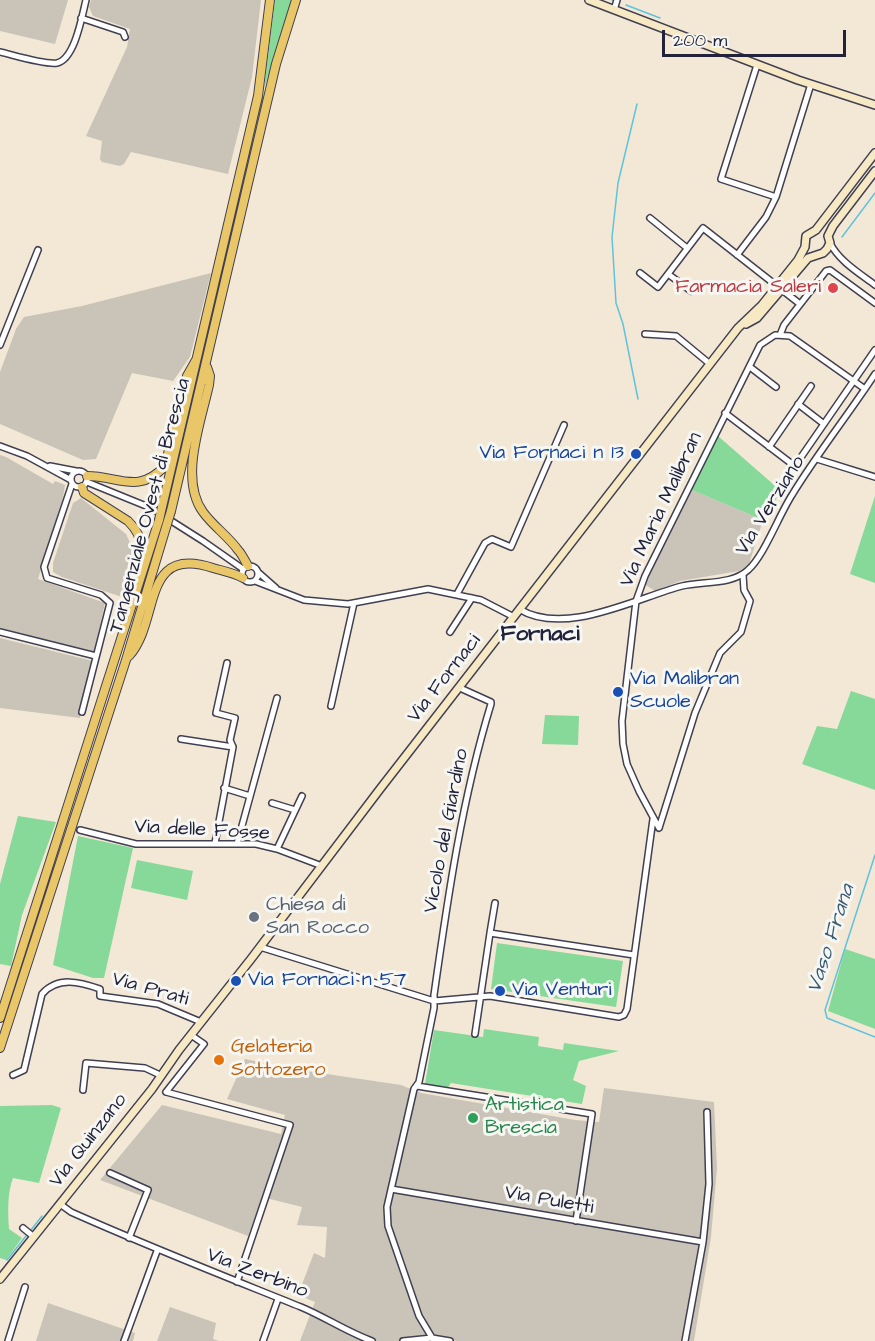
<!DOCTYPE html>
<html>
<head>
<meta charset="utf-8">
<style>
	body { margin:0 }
	#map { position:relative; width:875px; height:1341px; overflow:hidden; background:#f3e8d6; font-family:"Architects Daughter",sans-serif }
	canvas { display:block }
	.scale { position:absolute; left:662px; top:30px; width:184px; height:27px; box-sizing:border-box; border:3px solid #22223b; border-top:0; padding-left:8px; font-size:18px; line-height:21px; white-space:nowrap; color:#22223b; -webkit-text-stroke:4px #f6f6f2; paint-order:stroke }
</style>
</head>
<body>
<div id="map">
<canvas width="875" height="1341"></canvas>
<div class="scale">200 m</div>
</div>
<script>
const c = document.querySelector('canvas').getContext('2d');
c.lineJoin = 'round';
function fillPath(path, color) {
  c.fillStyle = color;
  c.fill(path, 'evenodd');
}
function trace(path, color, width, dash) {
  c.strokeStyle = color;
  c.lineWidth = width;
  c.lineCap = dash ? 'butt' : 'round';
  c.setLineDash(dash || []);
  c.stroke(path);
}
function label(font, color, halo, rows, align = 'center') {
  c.font = font + ' "Architects Daughter",sans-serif';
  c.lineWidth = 6;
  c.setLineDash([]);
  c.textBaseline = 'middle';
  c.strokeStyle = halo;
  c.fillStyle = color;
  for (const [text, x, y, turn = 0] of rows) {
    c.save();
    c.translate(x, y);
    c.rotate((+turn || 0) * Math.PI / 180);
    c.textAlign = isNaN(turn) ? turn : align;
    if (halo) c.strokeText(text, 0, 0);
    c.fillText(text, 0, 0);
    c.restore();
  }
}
fillPath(new Path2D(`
	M0 0H68L55 44 0 31Z
	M91 0H261L252 77 228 174 131 152 124 164 120 166 102 162 100 159 102 141 86 136 127 47 130 29 93 16 89 7Z
	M211 273 190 357 173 381 132 373 96 459 83 460 0 424V372L16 329 24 317 82 306Z
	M0 455 6 457 53 484 55 481 65 485 63 497 38 579 105 603 94 652 0 628Z
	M692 490 763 520 749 564 739 571 680 581 655 591 644 584Z
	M81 498 126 534 132 547 131 566 122 597 62 577 53 572V563L73 503Z
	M0 638 93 661 80 718 0 708Z
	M245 1059 293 1069 401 1085 421 1093 575 1120 599 1122 604 1088 714 1102 717 1168 711 1237 694 1341H300L315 1302 298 1295 314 1253 325 1258 327 1227 297 1225 302 1207 262 1197 248 1236 100 1180 162 1105 281 1134 285 1115 227 1099Z
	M48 1303 135 1333 133 1341H36Z
	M170 1307 216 1323 213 1339 219 1341H157Z`), '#c9c3b8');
fillPath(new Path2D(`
	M275 0H292L264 89Z
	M718 436 781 491 763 520 692 490Z
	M875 496V583L850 574Z
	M851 691 875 699V790L802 764 817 726 837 729Z
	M545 715 579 716 578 745 542 744Z
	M18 816 56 822 22 915 11 966 0 964V884Z
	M78 836 133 848 104 978H93L53 965Z
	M137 860 193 871 187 900 131 888Z
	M497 943 623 961 616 1007 491 989Z
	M845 949 875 959V1029L828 1011Z
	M484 1029 539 1037 538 1046 563 1050 564 1043 619 1051 579 1061 573 1080 586 1086 582 1104 451 1083 447 1089 425 1084 434 1030 483 1037Z
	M52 1105 61 1108 39 1183 13 1178C7 1193 8 1214 9 1229L22 1238 6 1260 0 1258V1106Z`), '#87d99a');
trace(new Path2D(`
	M612 0H613
	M626 5 660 18
	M637 104 618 183 612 237 616 303 623 324 638 399
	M842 237 875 193
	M875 855 825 1010 827 1018 875 1037
	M31 1230 42 1216
	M7 1260 26 1236`), '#5ec3db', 1.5);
const street = new Path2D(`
	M614 10 617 0
	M81 18 123 32 125 37
	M0 52C13 55 45 65 57 63 75 59 82 16 86 0
	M776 197 811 84
	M650 218 687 248
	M830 243C839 261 859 273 875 285
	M737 255 766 217 776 197 721 179 757 65
	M640 273 658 287 703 228 800 304
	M668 274 691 291
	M645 334 676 336 710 364
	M780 335 784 325 826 271 830 270 875 303
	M0 345 38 250
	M750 367 776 387
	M798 404 824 424
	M725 413 792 464 797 463 875 350
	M0 446 27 456 71 480
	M769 447 811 386
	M817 459 875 477
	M50 466 76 471
	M71 479a8 8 0 1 1 16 0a8 8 0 1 1-16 0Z
	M87 482 151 508 203 541 243 569
	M72 484 44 567 47 578 101 595 110 603 82 712
	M242 574a8 8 0 1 1 16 0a8 8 0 1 1-16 0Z
	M259 573 276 588
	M255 581 304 600 348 604 428 589 481 600 514 617
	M457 594 485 543 492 539 511 547 564 425
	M519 609C565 637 636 598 682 586 703 581 732 585 748 570 764 556 779 515 792 495 817 454 848 415 875 374
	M0 632 96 656
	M450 632 472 598
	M331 706 354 603
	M181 739 233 747
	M224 788 250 796
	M272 803 295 810
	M659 828 639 791 627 764 623 744 622 721 636 601 645 576 760 345 775 335 790 336 865 389
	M659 828 695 713 720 653 741 632 750 601 744 590 743 575
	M80 830 136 844H256L277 849 322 866
	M215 843 233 747 230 740 235 718 216 713 227 663
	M237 844 277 698
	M277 849 302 796
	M490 933 495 903
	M260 947 434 1001 490 996 619 1017 624 1015 627 1009 653 819
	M475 1034 490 933 634 955
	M191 1035 204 1044 166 1092 290 1125 237 1282
	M13 1075 24 1070 42 994C58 976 80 982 100 989V996L158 1004 201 1022
	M417 1086 592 1114 576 1221
	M83 1090 86 1063 145 1068 160 1075
	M110 1173 148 1190 129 1238
	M391 1189 703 1242
	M60 1204 71 1212C147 1246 224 1276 301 1307 325 1317 347 1332 372 1341
	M23 1228 34 1237
	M8 1341 25 1287
	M124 1341 157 1251
	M263 1341 278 1299
	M403 1341 432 1338 450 1341
	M434 1341 419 1316 388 1226 387 1207 414 1089 419 1082 434 1008V995C448 896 462 799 491 704V702L460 688
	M685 1341 703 1242 709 1184 707 1112`);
const secondary = new Path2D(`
	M589 0 798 80 875 105
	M746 324 757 318 808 258 823 253 827 249 830 243 828 236 833 226 875 171
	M0 1279 152 1089 179 1050 251 959 380 789 710 364 738 328 762 305 798 260 805 247 806 236 816 230 875 153`);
const primary = new Path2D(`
	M207 367 210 376 209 385C201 422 179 479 203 512 213 526 228 536 238 550 242 554 245 561 248 566
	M87 476C119 476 138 495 165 466L187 376 196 360
	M82 487 84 493 128 521C154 546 134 567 129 595 127 601 128 608 129 614
	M162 507 258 96 270 0
	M171 511 276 64 296 0
	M129 656C161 621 140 544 213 568 223 571 234 573 243 578
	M0 1018 159 520
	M0 1048 126 660 167 524`);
trace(street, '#414052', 8);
trace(secondary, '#414052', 10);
trace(primary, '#414052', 10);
trace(street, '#fff', 5);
trace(secondary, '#f6e9c3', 7);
trace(primary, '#e9c769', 8);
const primaryBridge = new Path2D(`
	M159 520 162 507
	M167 524 171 511`);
trace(primaryBridge, '#414052', 10, []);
trace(primaryBridge, '#e9c769', 8);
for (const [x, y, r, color] of [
	[833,288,6,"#e0444e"],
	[636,454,6,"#1a4fb4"],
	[618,692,6,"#1a4fb4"],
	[254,917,6,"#6b7280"],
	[236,981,6,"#1a4fb4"],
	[500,991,6,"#1a4fb4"],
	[219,1060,6,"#e8710a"],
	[473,1118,6,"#2e9e5b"]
]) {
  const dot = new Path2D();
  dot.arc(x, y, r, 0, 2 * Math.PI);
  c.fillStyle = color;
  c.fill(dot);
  trace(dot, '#f6f6f2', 2);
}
label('20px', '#be3a42', '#f6f6f2', [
	["Farmacia Saleri",821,288]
], 'right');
label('20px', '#164399', '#f6f6f2', [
	["Via Fornaci n 13",624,454,"right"],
	["Via Malibran",630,680],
	["Scuole",630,703],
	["Via Fornaci n 57",248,981],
	["Via Venturi",512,991]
], 'left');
label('20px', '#22223b', '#f6f6f2', [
	["Tangenziale Ovest di Brescia",151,506,-75],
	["Via Verziano",771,506,-58],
	["Via Maria Malibran",662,510,-65],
	["Via Fornaci",445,679,-52],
	["Via delle Fosse",202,831,3],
	["Vicolo del Giardino",447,831,-79],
	["Via Prati",150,990,16],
	["Via Quinzano",89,1141,-52],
	["Via Puletti",549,1201,10],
	["Via Zerbino",257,1274,21]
]);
label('20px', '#5b616d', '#f6f6f2', [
	["Chiesa di",266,906],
	["San Rocco",266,929]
], 'left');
label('20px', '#c56008', '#f6f6f2', [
	["Gelateria",231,1048],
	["Sottozero",231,1071]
], 'left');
label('20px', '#27864d', '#f6f6f2', [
	["Artistica",485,1106],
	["Brescia",485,1129]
], 'left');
label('italic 21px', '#375a73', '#f6f6f2', [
	["Vaso Frana",832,939,-72]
]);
label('bold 22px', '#22223b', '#f6f6f2', [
	["Fornaci",540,635]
]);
</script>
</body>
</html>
